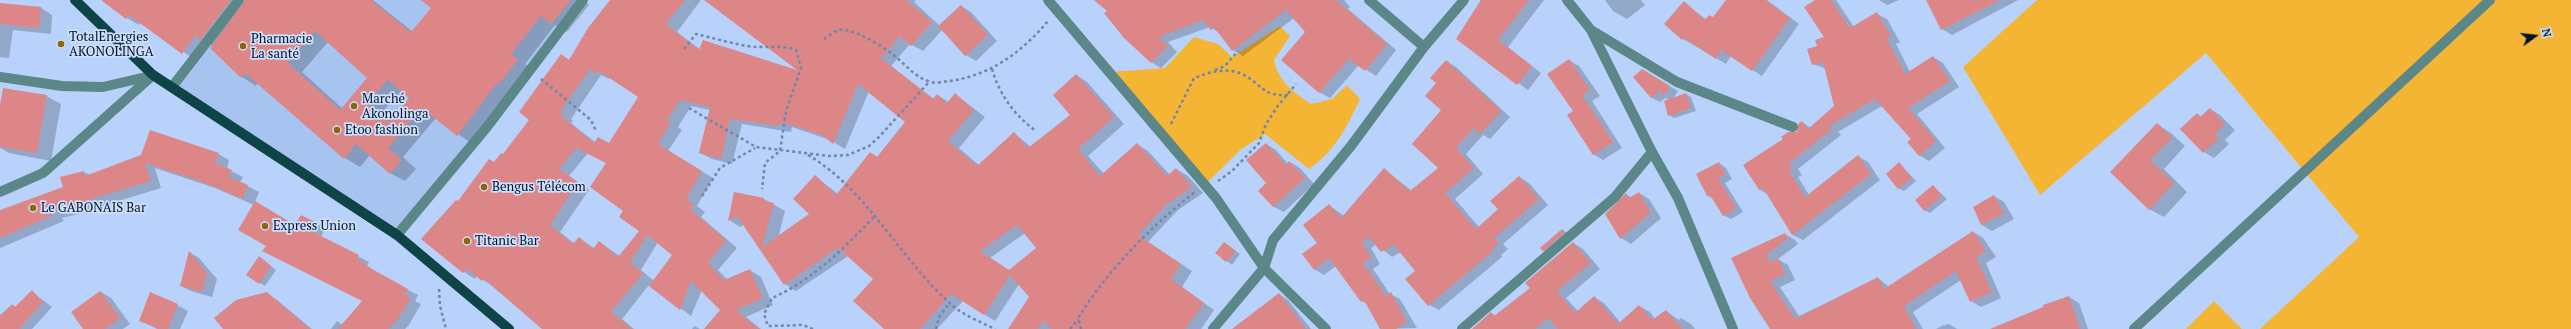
<!DOCTYPE html>
<html>
<head>
<meta charset="utf-8">
<style>
	body { margin:0 }
	#map { position:relative; width:2571px; height:329px; overflow:hidden; background:#b8d2fb; font-family:"PT Serif",serif }
	canvas { display:block }
	.north { position:absolute; left:2515px; top:16px; width:40px; height:40px; -webkit-text-stroke:3px #cddffb; paint-order:stroke; rotate:75deg; font-size:11px; font-weight:700; line-height:16px; text-align:center; color:#05132b }
	.north::after { content:''; display:block; margin:auto; width:14px; height:18px; background:#05132b; clip-path:polygon(50% 0,100% 100%,50% 72%,0 100%) }
</style>
</head>
<body>
<div id="map">
<canvas width="2571" height="329"></canvas>
<div class="north">N</div>
</div>
<script>
const c = document.querySelector('canvas').getContext('2d');
c.lineJoin = 'round';
function fillPath(path, color) {
  c.fillStyle = color;
  c.fill(path, 'evenodd');
}
function trace(path, color, width, dash) {
  c.strokeStyle = color;
  c.lineWidth = width;
  c.lineCap = dash ? 'butt' : 'round';
  c.setLineDash(dash || []);
  c.stroke(path);
}
function label(font, color, halo, rows, align = 'center') {
  c.font = font + ' "PT Serif",serif';
  c.lineWidth = 3.5;
  c.setLineDash([]);
  c.textBaseline = 'middle';
  c.strokeStyle = halo;
  c.fillStyle = color;
  for (const [text, x, y, turn = 0] of rows) {
    c.save();
    c.translate(x, y);
    c.rotate((+turn || 0) * Math.PI / 180);
    c.textAlign = isNaN(turn) ? turn : align;
    if (halo) c.strokeText(text, 0, 0);
    c.fillText(text, 0, 0);
    c.restore();
  }
}
fillPath(new Path2D(`
	M241 0H583L397 235 246 137 177 84Z`), '#a7c3ef');
fillPath(new Path2D(`
	M2037 0H2571V329H2260L2359 237 2206 53 2040 195 1963 67Z
	M1280 26 1290 36 1274 60C1278 81 1293 92 1311 104L1332 99 1347 85 1360 99C1347 127 1335 151 1309 169L1265 134 1240 150 1205 185 1110 72 1165 68 1194 37 1218 44 1232 57Z
	M2214 301 2242 329H2186Z`), '#f5b534');
fillPath(new Path2D(`
	M111 0H235L232 4 240 11 254 0H373L413 32 432 8 422 0H583L589 5 567 32 555 25 525 64 532 69 472 144 436 118 403 157 416 169 405 181 390 173 370 155 360 167 345 158 258 83 256 86 242 77 213 46 208 43 195 60 141 22 139 25 127 18ZM328 42 368 78 343 109 302 72ZM402 90 411 98 391 120 382 112Z
	M611 0H701L677 32 701 50 801 72 706 0H916L914 2 940 26 961 6 971 12 997 41 976 61 966 55 943 29 923 51 910 44 891 66 934 99 937 95 949 102 955 94 985 117 959 148 979 165 1014 133 1031 147 1072 115 1076 75 1087 82 1124 124 1088 156 1104 174 1137 144 1148 151 1170 175 1176 169 1188 176 1203 193 1178 210 1148 242 1192 271 1182 287 1214 310 1201 329H1014L1031 297 1019 284 995 321 963 301 937 329H886L874 279 848 256 796 291 785 284 744 225 740 227 729 220 735 193 764 199 785 211 778 238 811 215 815 176 838 194 870 153 878 157 907 122 869 91 845 149 830 140 792 127 791 132 742 124 732 164 712 159 700 153 710 110 691 106 678 127 682 130 668 151 713 178 697 206 705 212 701 217 737 248 718 270 728 280 750 270 761 277 773 305 746 317 761 329H705L721 310 702 290 691 316 649 285 622 319 634 329H543L494 287 477 276 475 279 464 272 423 239 504 156 530 120 562 56 569 60ZM601 75 609 79 610 77 639 97 609 144 596 143 571 123 573 121 571 119ZM588 153 608 163 624 211 640 231 620 256 599 242 594 248 579 238 575 244 560 232 589 190 569 176ZM1025 233 1037 248 1009 271 990 258ZM658 242 674 255 654 281 641 270Z
	M1096 0H1344L1350 7 1348 9 1396 50 1376 76 1359 65 1330 98 1319 92 1307 32 1294 18 1243 56 1233 50 1221 34 1210 27 1168 42 1177 52 1161 68 1151 62 1108 11Z
	M1481 0H1544L1508 47 1541 73 1528 90 1457 39Z
	M1605 0H1641L1645 5 1627 19 1613 11Z
	M1727 0H1767L1799 24 1762 76 1731 56 1726 64 1683 39 1684 3 1707 20 1714 18Z
	M1817 0H1836L1854 27 1877 14 1887 19 1900 42 1896 44 1910 72 1933 57 1943 63 1959 87 1917 114 1945 148 1929 161 1919 155 1912 139 1882 106 1838 132 1841 135 1798 169 1802 175 1798 177 1809 195 1858 156 1868 162 1880 180 1803 240 1793 235 1769 195 1760 190 1784 139 1798 133 1802 122 1811 128 1835 106 1826 69 1813 64 1818 47 1826 38Z
	M1879 0H1899L1887 5Z
	M1927 0H2018L1952 35 1942 29Z
	M0 4 41 8 52 15 51 34 13 30 9 58 0 57Z
	M1569 60 1579 66 1600 96 1592 101 1622 148 1603 160 1593 154 1574 112Z
	M1446 61 1456 67 1510 117 1490 139 1483 135 1466 154 1483 174 1455 199 1479 227 1499 209 1519 177 1529 183 1548 205 1503 244 1508 249 1501 255 1502 257 1439 310 1429 305 1416 271 1401 252 1392 257 1376 244 1371 248 1380 264 1373 269 1390 294 1400 299 1417 328 1381 329 1367 304 1362 301 1336 266 1324 275 1314 269 1318 243 1329 205 1344 216 1384 169 1412 191 1440 168 1443 110 1437 83Z
	M1642 70 1678 91 1673 99 1686 94 1691 97 1696 111 1674 118 1669 115V100L1665 98 1660 102 1652 98 1634 77Z
	M46 96 61 104 51 161 9 153 0 148V112Z
	M2210 109 2220 115 2235 130 2225 140 2229 144 2214 158 2204 152 2197 114 2202 117Z
	M2157 124 2171 133 2185 146 2164 169 2187 192 2164 217 2149 209 2111 172Z
	M1266 144 1276 150 1288 164 1290 162 1300 168 1314 184 1284 212 1274 207 1259 191 1267 183Z
	M218 154 229 160 227 169 243 177 240 182 259 192 255 202 296 226 301 216 315 223 325 229 321 237 369 262 367 266 380 275 418 295 415 301 421 304 409 325 405 329H331L337 321 343 325 364 301 267 246 254 205 215 188 155 168 161 188 102 206 103 208 62 218 64 221 0 248V219L64 188 84 172 90 175 142 156Z
	M1719 163 1726 168 1732 179 1725 183 1743 212 1731 219 1723 215 1714 199 1708 196Z
	M1900 164 1916 181 1904 191 1898 188Z
	M1933 186 1947 199 1930 213 1924 210Z
	M1639 193 1649 199 1661 218 1631 244 1621 238 1627 195 1632 198Z
	M1994 196 2004 202 2014 219 1992 231 1982 225 1974 208Z
	M1562 230 1573 236 1553 256 1543 250Z
	M1973 232 1983 238 1996 257 1986 263 2001 298 1981 307 1971 301 1961 280 1913 312 1923 329H1774L1733 258 1785 234 1795 240 1798 244 1778 259 1788 265 1795 280 1780 287 1799 316 1878 278 1889 287Z
	M1225 243 1240 254 1232 265 1217 253Z
	M1573 243 1583 249 1600 269 1566 298 1578 311 1594 297 1604 303 1621 323 1639 306 1650 312 1655 319 1666 311 1679 320 1681 318 1691 324 1695 329H1473L1491 313 1496 316 1531 288Z
	M189 252 199 258 217 279 212 297 191 291 181 286Z
	M264 260 276 270 265 286 247 275Z
	M32 292 52 307 32 329H0V315L12 305 16 307Z
	M101 292 111 298 130 324 123 329H84Z
	M266 293 277 300 312 329H224Z
	M1279 294 1288 300 1311 329H1234Z
	M2069 297 2079 303 2088 329H2000Z
	M177 305 188 311 180 329H157L140 320Z
	M1949 324 1957 329H1936L1944 325Z
	M694 326 700 329H692Z`), '#0003');
fillPath(new Path2D(`
	M101 0H231L200 40 196 35 182 54 129 15 126 19Z
	M245 0H371L411 32 431 8 421 0H571L551 24 541 16 511 54 518 60 499 84 497 83 457 136 422 108 388 148 402 160 390 174 356 144 344 159 245 73 241 78 210 48ZM315 31 367 78 340 110 288 63ZM388 80 409 98 389 122 367 103Z
	M610 0H685L666 24 699 50 703 40 797 70 704 0H906L932 22 911 46 900 36 881 58 933 99 937 94 947 103 955 93 974 110 948 141 977 166 1014 132 1028 148 1070 115 1053 95 1076 74 1114 117 1078 149 1100 176 1137 143 1167 176 1176 168 1192 187 1167 204 1138 235 1181 264 1171 279 1204 303 1185 329H1052L1044 321 1037 329H1008L1029 297 1010 275 984 315 951 294 920 329H884L853 301 873 279 838 248 784 285 737 216 728 221 734 192 764 198V201L774 203 762 247 809 214 793 199 815 175 836 195 870 152 877 157 905 122 858 84 833 144 822 135 781 122 780 126 730 119 721 159 699 153 710 107 680 100 667 120 671 122 658 144 702 171 686 199 694 204 690 209 726 240 708 263 724 280 750 269 763 298 736 310 759 329H704L720 310 691 281 680 310 649 286 672 255 647 235 630 263 643 273 611 312 632 329H542L484 279 482 281 467 269 463 273 421 239 456 200 458 201 489 159 494 162 501 153 503 154 529 120 519 112 561 54 569 60 588 28ZM590 69 597 74 599 71 638 97 609 143 598 137 594 143 561 116 563 113 560 112ZM576 148 606 163 590 187 623 211 619 217 639 231 618 257 599 241 593 249 579 237 573 244 550 225 578 182 559 169ZM1017 225 1036 248 1009 270 980 251Z
	M1094 0H1336L1387 44 1365 71 1349 59 1319 93 1281 60 1305 32 1286 10 1232 51 1214 27 1211 30 1203 20 1159 37 1168 46 1151 63 1124 38 1104 13 1107 11Z
	M1481 0H1529L1498 40 1532 66 1517 85 1456 39Z
	M1726 0H1765L1790 18 1752 71 1721 50 1716 59 1684 38 1682 40 1664 24 1684 1 1705 20 1709 15 1713 17Z
	M1815 0H1831L1850 28 1877 12 1891 36 1887 39 1905 74 1933 56 1950 81 1908 108 1936 141 1919 156 1907 142 1911 139 1875 99 1829 126 1832 129 1789 163 1792 169 1789 171 1805 197 1858 155 1871 174 1792 235 1763 188 1759 190 1743 165 1783 139 1781 137 1788 132H1797L1798 124 1802 121 1808 129 1834 106 1823 62 1812 65 1807 49 1817 46 1815 40 1824 37 1804 7Z
	M1926 0H2000L1941 30Z
	M0 3 41 7 39 28 0 24Z
	M961 5 988 35 965 56 938 26Z
	M1569 59 1590 90 1582 95 1613 142 1593 155 1567 115 1573 111 1547 74Z
	M1446 60 1501 111 1480 134 1474 128 1456 148 1474 168 1445 193 1476 229 1498 209 1490 201 1519 176 1539 199 1494 238 1499 243 1492 249 1493 251 1428 306 1405 279 1415 271 1394 245 1381 252 1369 237 1362 242 1371 258 1363 263 1386 296 1391 292 1407 322 1396 329H1380L1364 300 1361 302 1329 258 1314 270 1302 254 1317 243 1303 225 1329 204 1341 218 1384 168 1410 191 1438 168 1412 144 1441 110 1425 96 1436 83 1430 78Z
	M1642 69 1670 86 1663 97 1661 90 1651 98 1633 77Z
	M3 88 47 95 37 153 0 147V105Z
	M1686 93 1691 108 1668 116 1664 101Z
	M2210 108 2225 124 2215 134 2219 138 2203 153 2180 129 2197 113 2200 117Z
	M2157 123 2172 138 2150 160 2174 183 2149 210 2110 172Z
	M150 130 219 153 215 163 232 170 229 177 248 185 243 199 203 182 145 163 151 181 91 199 92 202 52 212 53 215 0 238V210L63 187 60 177 84 171 85 176 141 155Z
	M1266 143 1286 165 1289 161 1305 178 1273 207 1258 191 1266 183 1246 160Z
	M1719 162 1725 175 1718 178 1736 208 1723 216 1710 195 1707 196 1696 174Z
	M1899 162 1912 178 1898 189 1886 174Z
	M1933 185 1942 196 1924 211 1915 200Z
	M1639 192 1651 212 1620 239 1605 214 1626 193 1629 198Z
	M1994 195 2004 213 1981 225 1973 207Z
	M255 201 295 225 301 215 315 222 311 231 359 255 357 259 372 269 408 289 405 294 411 298 398 319 388 329H338L362 301 262 251 266 246 238 230Z
	M1562 229 1565 232 1543 251 1540 248Z
	M1973 231 1986 251 1976 257 1992 292 1970 302 1956 271 1904 306 1916 329H1770L1750 298 1731 258 1785 233 1788 238 1766 255 1770 262 1778 258 1785 274 1770 281 1795 319 1878 277 1884 289Z
	M1224 242 1236 251 1226 262 1215 253Z
	M1573 242 1591 263 1557 291 1575 313 1594 296 1618 324 1639 305 1652 320 1666 310 1683 329H1557L1549 318 1535 329H1472L1491 312 1494 316 1530 288 1525 283Z
	M189 251 207 273 202 292 180 286Z
	M259 256 271 266 259 284 246 275Z
	M32 290 43 302 19 329H0V316L12 304 15 307Z
	M100 291 120 318 105 329H83L71 312Z
	M150 292 178 304 168 329H159L139 321Z
	M267 292 310 329H223L214 318 236 300Z
	M1279 293 1306 329H1232Z
	M2069 296 2080 329H1990L2043 307V305Z`), '#dd8687');
trace(new Path2D(`
	M824 39C829 36 835 30 840 30 854 28 886 48 897 58 907 66 914 76 928 81 934 84 943 82 949 81 990 76 1022 52 1048 21
	M684 49 696 34C713 38 730 43 747 46 765 49 780 44 796 50L801 68 786 111 780 151 765 163 762 189
	M992 69C999 94 1015 116 1036 131
	M1215 70 1225 66 1238 51
	M541 79 591 120 596 131
	M689 108 756 147 829 156 848 155 869 146 879 137 929 82
	M1171 124 1194 78C1210 72 1226 67 1242 74 1262 84 1263 97 1288 95
	M808 155C869 191 900 260 953 306 965 316 981 322 995 329
	M1218 181 1232 171 1259 143 1266 124 1277 107 1296 84
	M702 196 720 168 755 148
	M439 289 440 306 446 329
	M813 329 803 325 768 326 764 314 772 298C813 280 844 248 875 216
	M936 329 939 317 950 302
	M1070 329 1078 319
	M1081 329 1078 318C1108 270 1150 227 1195 192`), '#7186a9', 2.5, [3, 3]);
trace(new Path2D(`
	M1048 0 1216 198 1264 268 1326 329
	M1369 0 1424 47
	M1567 0 1591 30 1652 152 1678 198 1733 329
	M1591 30 1677 82 1793 127
	M0 77 62 86 103 87 150 76
	M172 87 239 0
	M0 192 43 173 153 75
	M397 235 487 127 583 0
	M1213 329 1264 268 1273 240 1351 146 1424 47 1464 0
	M1462 329 1615 197 1652 152
	M2134 329 2490 0`), '#5b8789', 10);
trace(new Path2D(`
	M75 0 153 75 397 235 509 329`), '#0d4446', 10);
for (const [x, y, r, color] of [
	[61,44,4,"#8e6509"],
	[243,46,4,"#8e6509"],
	[354,106,4,"#8e6509"],
	[337,130,4,"#8e6509"],
	[484,187,4,"#8e6509"],
	[33,208,4,"#8e6509"],
	[265,226,4,"#8e6509"],
	[467,241,4,"#8e6509"]
]) {
  const dot = new Path2D();
  dot.arc(x, y, r, 0, 2 * Math.PI);
  c.fillStyle = color;
  c.fill(dot);
  trace(dot, '#cddffb', 1.5);
}
label('13px', '#05132b', '#cddffb', [
	["TotalEnergies",69,37],
	["AKONOLINGA",69,52],
	["Pharmacie",251,39],
	["La santé",251,54],
	["Marché",362,99],
	["Akonolinga",362,114],
	["Etoo fashion",345,130],
	["Bengus Télécom",492,187],
	["Le GABONAIS Bar",41,208],
	["Express Union",273,226],
	["Titanic Bar",475,241]
], 'left');
</script>
</body>
</html>
